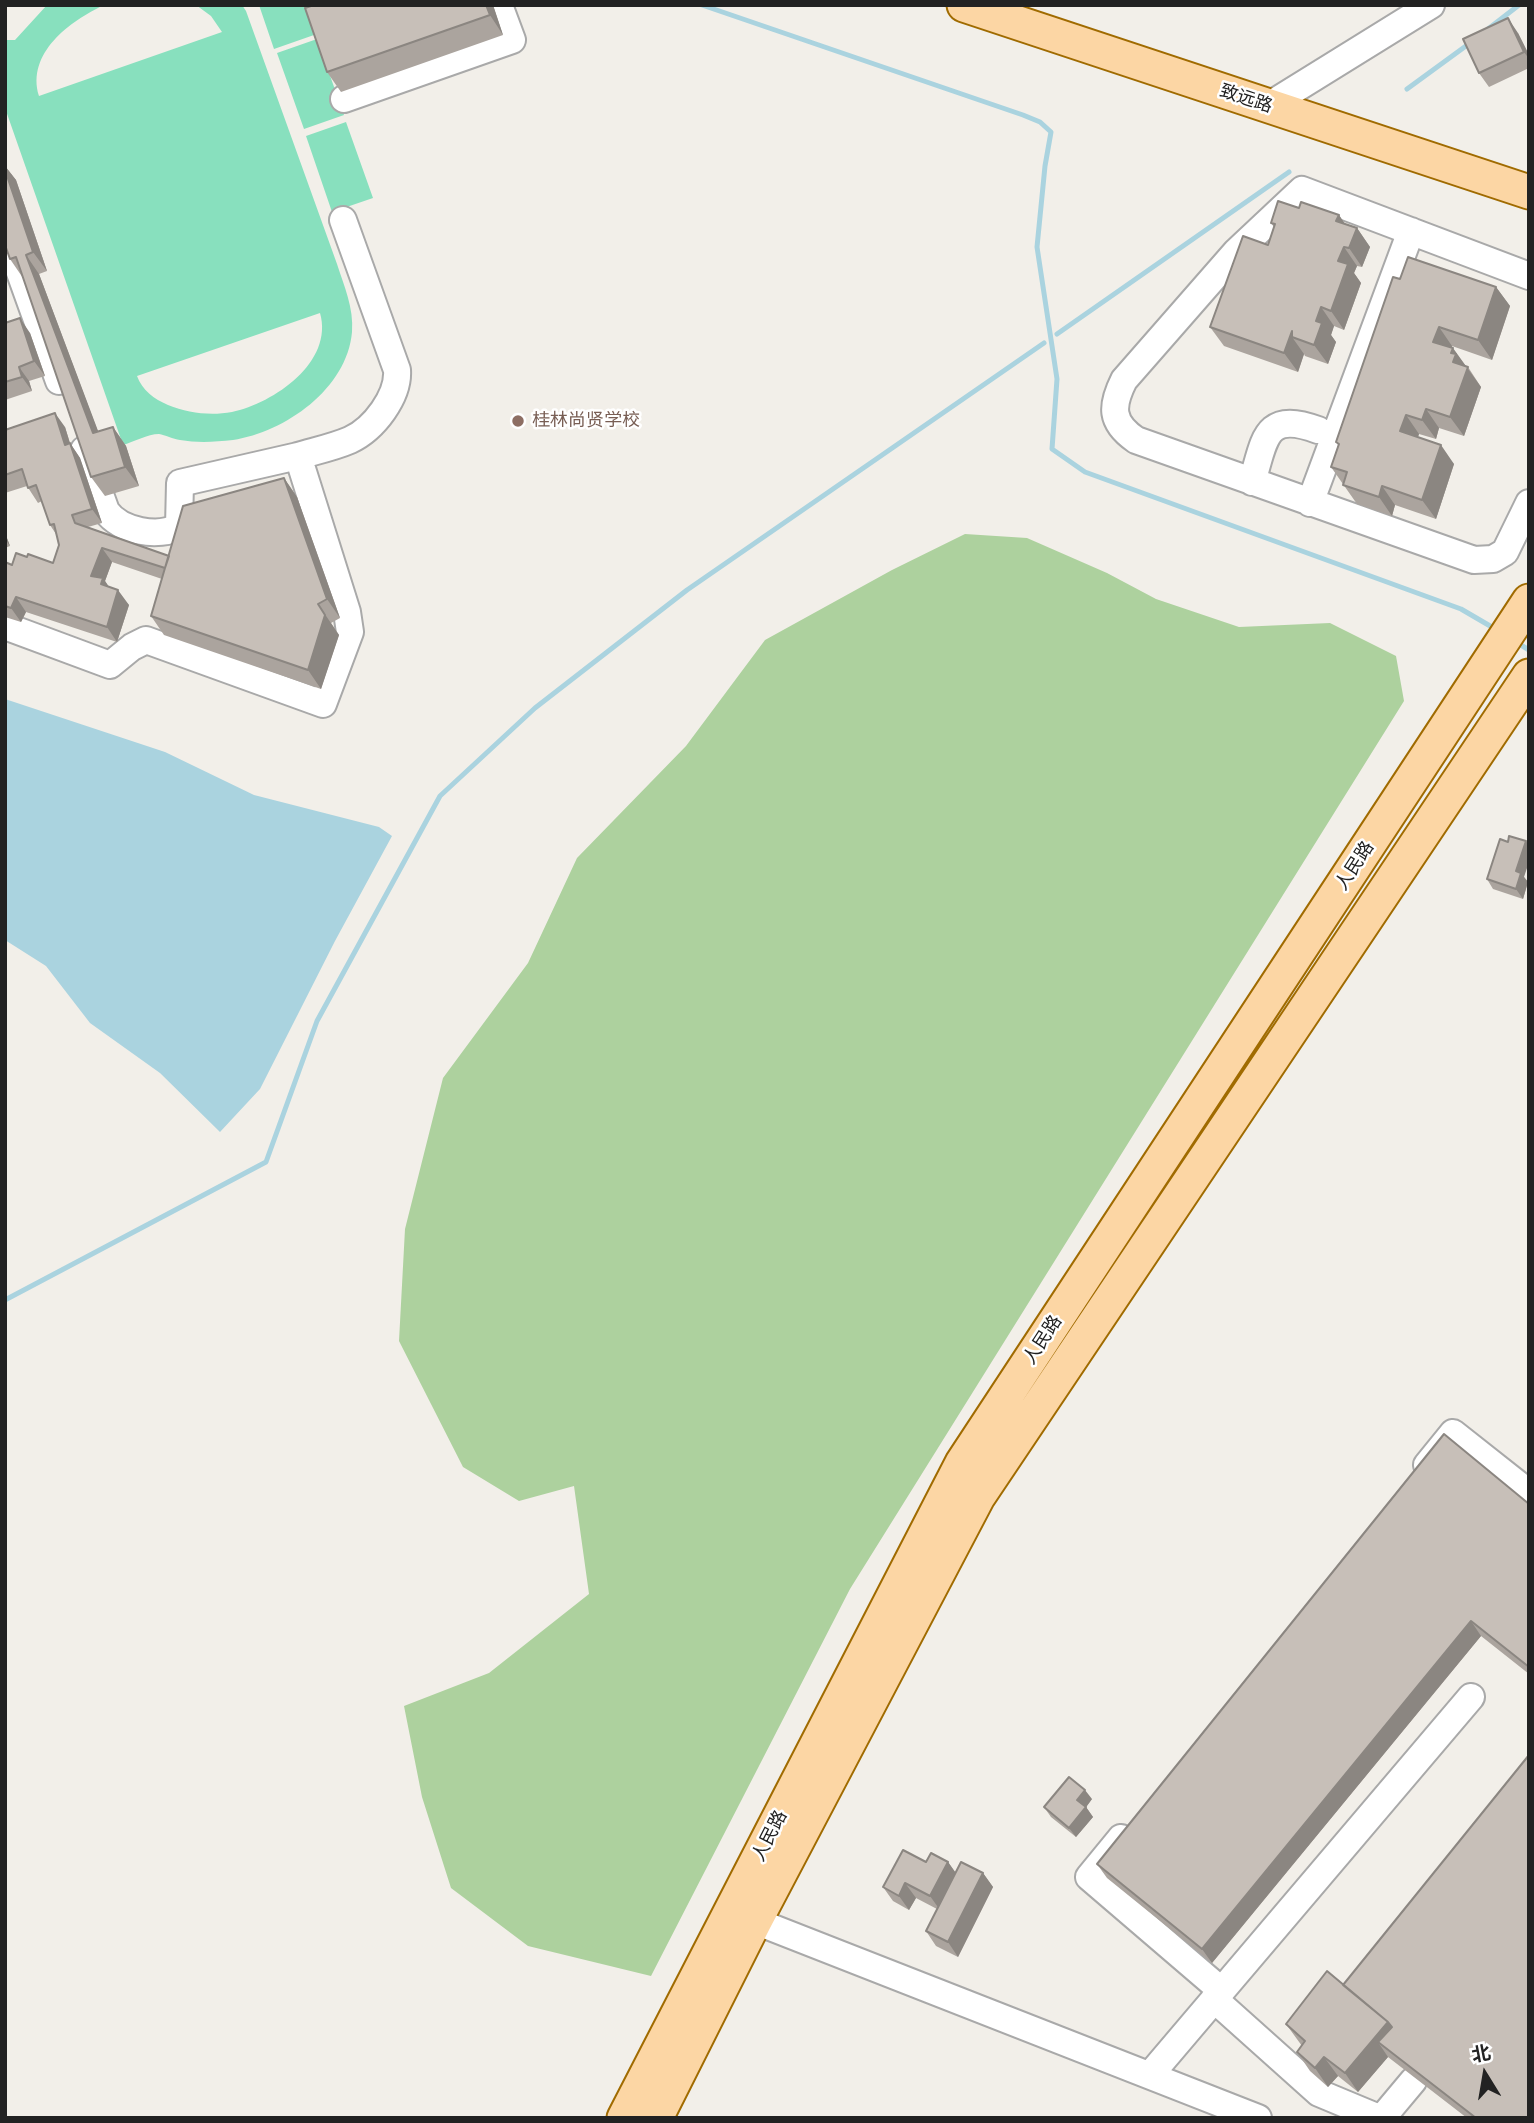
<!DOCTYPE html>
<html>
<head>
<meta charset="utf-8">
<style>
	body { margin:0 }
	#map { position:relative; width:1534px; height:2123px; overflow:hidden; background:#f2efe9; font-family:"PT Sans","Noto Sans SC",sans-serif }
	canvas { display:block }
	.frame { position:absolute; inset:0; border:7px solid #222; pointer-events:none }
	.north { position:absolute; left:1450px; top:2039px; width:70px; height:70px; -webkit-text-stroke:5px #fff; paint-order:stroke; rotate:349deg; font-size:19px; font-weight:700; line-height:28px; text-align:center; color:#222 }
	.north::after { content:''; display:block; margin:auto; width:24px; height:32px; background:#222; clip-path:polygon(50% 0,100% 100%,50% 72%,0 100%) }
</style>
</head>
<body>
<div id="map">
<canvas width="1534" height="2123"></canvas>
<div class="frame"></div>
<div class="north">北</div>
</div>
<script>
const c = document.querySelector('canvas').getContext('2d');
c.lineJoin = 'round';
function fillPath(path, color) {
  c.fillStyle = color;
  c.fill(path, 'evenodd');
}
function trace(path, color, width, dash) {
  c.strokeStyle = color;
  c.lineWidth = width;
  c.lineCap = dash ? 'butt' : 'round';
  c.setLineDash(dash || []);
  c.stroke(path);
}
function label(font, color, halo, rows, align = 'center') {
  c.font = font + ' "PT Sans","Noto Sans SC",sans-serif';
  c.lineWidth = 5;
  c.setLineDash([]);
  c.textBaseline = 'middle';
  c.strokeStyle = halo;
  c.fillStyle = color;
  for (const [text, x, y, turn = 0] of rows) {
    c.save();
    c.translate(x, y);
    c.rotate((+turn || 0) * Math.PI / 180);
    c.textAlign = isNaN(turn) ? turn : align;
    if (halo) c.strokeText(text, 0, 0);
    c.fillText(text, 0, 0);
    c.restore();
  }
}
fillPath(new Path2D(`
	M965 534 1027 538 1107 573 1156 599 1239 627 1330 623 1396 656 1404 701 850 1589 651 1976 528 1946 451 1888 422 1797 404 1706 489 1673 589 1594 574 1486 519 1501 463 1467 399 1341 405 1229 443 1078 528 963 577 858 686 746 765 640 892 570Z`), '#add19e');
fillPath(new Path2D(`
	M47 5H104C70 21 26 53 39 96L222 32 211 16 196 5H242L246 11 337 264C344 286 354 308 352 332 347 389 285 432 233 440 215 442 197 443 180 440 173 439 165 435 159 434 148 434 133 442 123 445L5 108V40H15ZM320 313C334 362 274 403 232 412 210 416 188 413 168 405 154 399 142 390 137 376Z
	M259 5H304L314 35 274 49Z
	M317 39 344 115 304 129 277 53Z
	M346 122 373 198 332 212 306 136Z`), '#88e0be');
fillPath(new Path2D(`
	M5 699 165 752 254 795 379 827 392 836 335 941 260 1089 220 1132 160 1073 90 1023 46 966 5 940Z`), '#aad3df');
trace(new Path2D(`
	M702 5 1023 115 1040 122 1051 132 1045 166 1037 247 1057 379 1052 449 1085 472 1461 609 1497 630
	M1488 29 1519 5
	M1407 89 1470 43
	M1057 334 1289 172
	M1516 642 1529 650
	M5 1300 266 1162 317 1021 440 796 535 708 687 590 1044 343`), '#aad3df', 5);
const minor = new Path2D(`
	M344 99 512 40 499 5
	M1268 106 1431 5
	M5 231 59 381
	M1529 276 1302 190 1236 252 1124 380C1111 406 1110 422 1136 440L1474 560 1493 559 1505 552 1529 503
	M298 456C315 451 334 447 350 440 374 429 399 396 397 370L343 220
	M1252 482C1265 440 1264 410 1318 430
	M1310 503 1411 231
	M5 626 110 665 132 647 146 640 323 704 350 632 347 612 298 456 180 483 179 526C159 539 120 531 106 511L84 450
	M1427 1465 1453 1433 1529 1493
	M1121 1838 1089 1877 1222 1991
	M755 1921 1258 2118
	M1214 1999 1319 2093 1379 2118
	M1150 2075 1471 1697
	M1382 2118 1413 2081`);
const major = new Path2D(`
	M964 5 1529 192
	M624 2118 962 1463 1529 601
	M656 2118 755 1921 978 1497 1529 676`);
trace(minor, '#a9a9a9', 30);
trace(major, '#a06b00', 37);
trace(minor, '#fff', 26);
trace(major, '#fcd6a4', 33);
fillPath(new Path2D(`
	M493 5 503 35 341 92 327 72Z
	M1518 33 1529 55V68L1489 87 1479 73Z
	M5 166 16 180 47 271 39 274 98 432 113 427 126 446 139 486 105 496 91 477 23 278 10 259 5 245Z
	M1299 208 1339 215 1344 224 1357 228 1370 247 1362 267 1357 266 1354 273 1361 283 1344 330 1334 326 1331 335 1336 342 1328 364 1305 356 1304 354 1298 372 1224 346 1210 327 1268 245 1274 227 1271 223Z
	M1400 279 1496 287 1510 306 1492 360 1452 346V348L1466 367H1468L1481 387 1464 436 1439 428 1436 439 1419 434 1418 437 1454 464 1436 519 1395 505 1392 516 1357 504 1331 467 1338 445 1336 442Z
	M5 323 30 333 45 376 29 381 32 391 5 400Z
	M65 427 70 443 80 458 102 523 88 527 169 556 284 478 297 497 340 618 331 623 339 635 321 689 164 635 151 616 162 579 112 562 105 581 109 587 129 605 117 642 26 612 21 622 5 617V562L12 565 27 557 53 563 59 545 56 534 50 525 42 501 38 503 27 486 5 493V430Z
	M5 533 10 546 5 548Z
	M1524 877 1528 882 1523 899 1493 889 1487 879Z
	M1529 1504V1674L1481 1636 1212 1963 1107 1878 1097 1864Z
	M1092 1799 1086 1807 1093 1817 1076 1837 1051 1817 1044 1807Z
	M926 1862H948L955 1872 983 1873 993 1887 958 1957 936 1946 926 1931 937 1909 916 1898 909 1910 893 1901 883 1887Z
	M1343 1985 1529 2118H1467L1388 2057 1358 2092 1338 2076 1328 2087 1310 2071 1297 2052 1302 2046 1286 2024Z`), '#aba49e');
fillPath(new Path2D(`
	M486 5H493L503 35 490 15Z
	M1508 18 1518 33 1529 55V59L1524 52Z
	M5 166 16 180 47 271 33 252 5 170Z
	M1339 215 1352 234 1336 221Z
	M1357 228 1370 247 1362 267 1349 248Z
	M1344 247 1357 266 1354 273 1361 283 1344 330 1331 311 1338 261Z
	M26 255 39 274 106 452 93 433Z
	M1496 287 1510 306 1492 360 1478 340Z
	M1321 307 1334 326 1331 335 1336 342 1328 364 1314 345 1316 321Z
	M20 318 30 333 45 376 34 361Z
	M1439 327 1452 346 1447 361 1433 342Z
	M1292 331V337L1304 354 1298 372 1284 353Z
	M1453 348 1481 387 1464 436 1450 417 1453 362 1451 353Z
	M19 367 29 381 32 391 22 377Z
	M1426 409 1439 428 1436 439 1422 420Z
	M55 413 65 427 75 460 65 445Z
	M1406 415 1419 434 1413 450 1400 431Z
	M113 427 126 446 139 486 125 467Z
	M70 443 80 458 102 523 92 509Z
	M1441 445 1454 464 1436 519 1422 500Z
	M284 478 297 497 340 618 327 599Z
	M1382 486 1395 505 1392 516 1379 497Z
	M5 533 10 546 5 539Z
	M102 548 112 562 105 581 113 593 91 576Z
	M118 590 129 605 117 642 107 627Z
	M16 597 26 612 21 622 11 608Z
	M318 604 339 635 321 689 308 670Z
	M1526 841 1529 845V862L1524 877 1528 882 1523 899 1516 889V871Z
	M1471 1621 1481 1636 1212 1963 1202 1949Z
	M1085 1790 1092 1799 1084 1810 1077 1800Z
	M1086 1807 1093 1817 1076 1837 1069 1828Z
	M948 1862 958 1876 940 1910 930 1896Z
	M983 1873 993 1887 958 1957 948 1942Z
	M905 1883 916 1898 909 1910 899 1896Z
	M1388 2022 1402 2041 1378 2042 1388 2057 1358 2092 1345 2073Z
	M1324 2057 1338 2076 1328 2087 1315 2068Z`), '#8b8681');
const building = new Path2D(`
	M314 5H486L490 15 327 72 305 8Z
	M1508 18 1524 52 1479 73 1463 39Z
	M5 170 33 252 26 255 93 433 113 427 125 467 91 477 16 257 10 259 5 245Z
	M1278 201 1299 208 1301 202 1339 215 1336 221 1357 228 1349 248 1344 247 1338 261 1348 264 1331 311 1321 307 1316 321 1322 323 1314 345 1292 337V331L1284 353 1210 327 1243 236 1268 245 1275 224 1271 223Z
	M1408 257 1496 287 1478 340 1439 327 1433 342 1453 348 1451 353 1456 354 1453 362 1468 367 1450 417 1426 409 1422 420 1406 415 1400 431 1441 445 1422 500 1382 486 1379 497 1343 485 1347 472 1331 467 1339 444 1336 442 1393 277 1400 279Z
	M20 318 34 361 19 367 22 377 5 382V323Z
	M55 413 65 445 70 443 92 509 72 515 75 523 169 556 165 568 102 548 91 576 103 578 101 584 118 590 107 627 16 597 11 608 5 606V562L12 565 16 553 27 557 28 554 53 563 59 545 54 524 50 525 36 485 28 488 22 469 5 475V430Z
	M284 478 327 599 318 604 325 615 308 670 151 616 183 506Z
	M1509 836 1526 841 1516 871 1521 873 1516 889 1487 879 1500 839 1508 842Z
	M1444 1434 1529 1504V1667L1471 1621 1202 1949 1097 1864Z
	M1529 1755V2118H1476L1378 2042 1392 2027 1388 2022 1343 1985Z
	M1069 1777 1085 1790 1077 1800 1086 1807 1069 1828 1044 1807Z
	M903 1850 926 1862 931 1853 948 1862 930 1896 905 1883 899 1896 883 1887Z
	M961 1862 983 1873 948 1942 926 1931Z
	M1327 1971 1388 2022 1345 2073 1324 2057 1315 2068 1297 2052 1305 2041 1286 2024Z`);
fillPath(building, '#c7bfb8');
trace(building, '#8b8681', 2);
for (const [x, y, r, color] of [
	[518,421,7,"#8d6e63"]
]) {
  const dot = new Path2D();
  dot.arc(x, y, r, 0, 2 * Math.PI);
  c.fillStyle = color;
  c.fill(dot);
  trace(dot, '#fff', 2.5);
}
label('18px', '#222', '#fff', [
	["致远路",1246,99,18],
	["人民路",1355,866,-57],
	["人民路",1043,1340,-57],
	["人民路",770,1836,-63]
]);
label('18px', '#785e54', '#fff', [
	["桂林尚贤学校",532,421]
], 'left');
</script>
</body>
</html>
